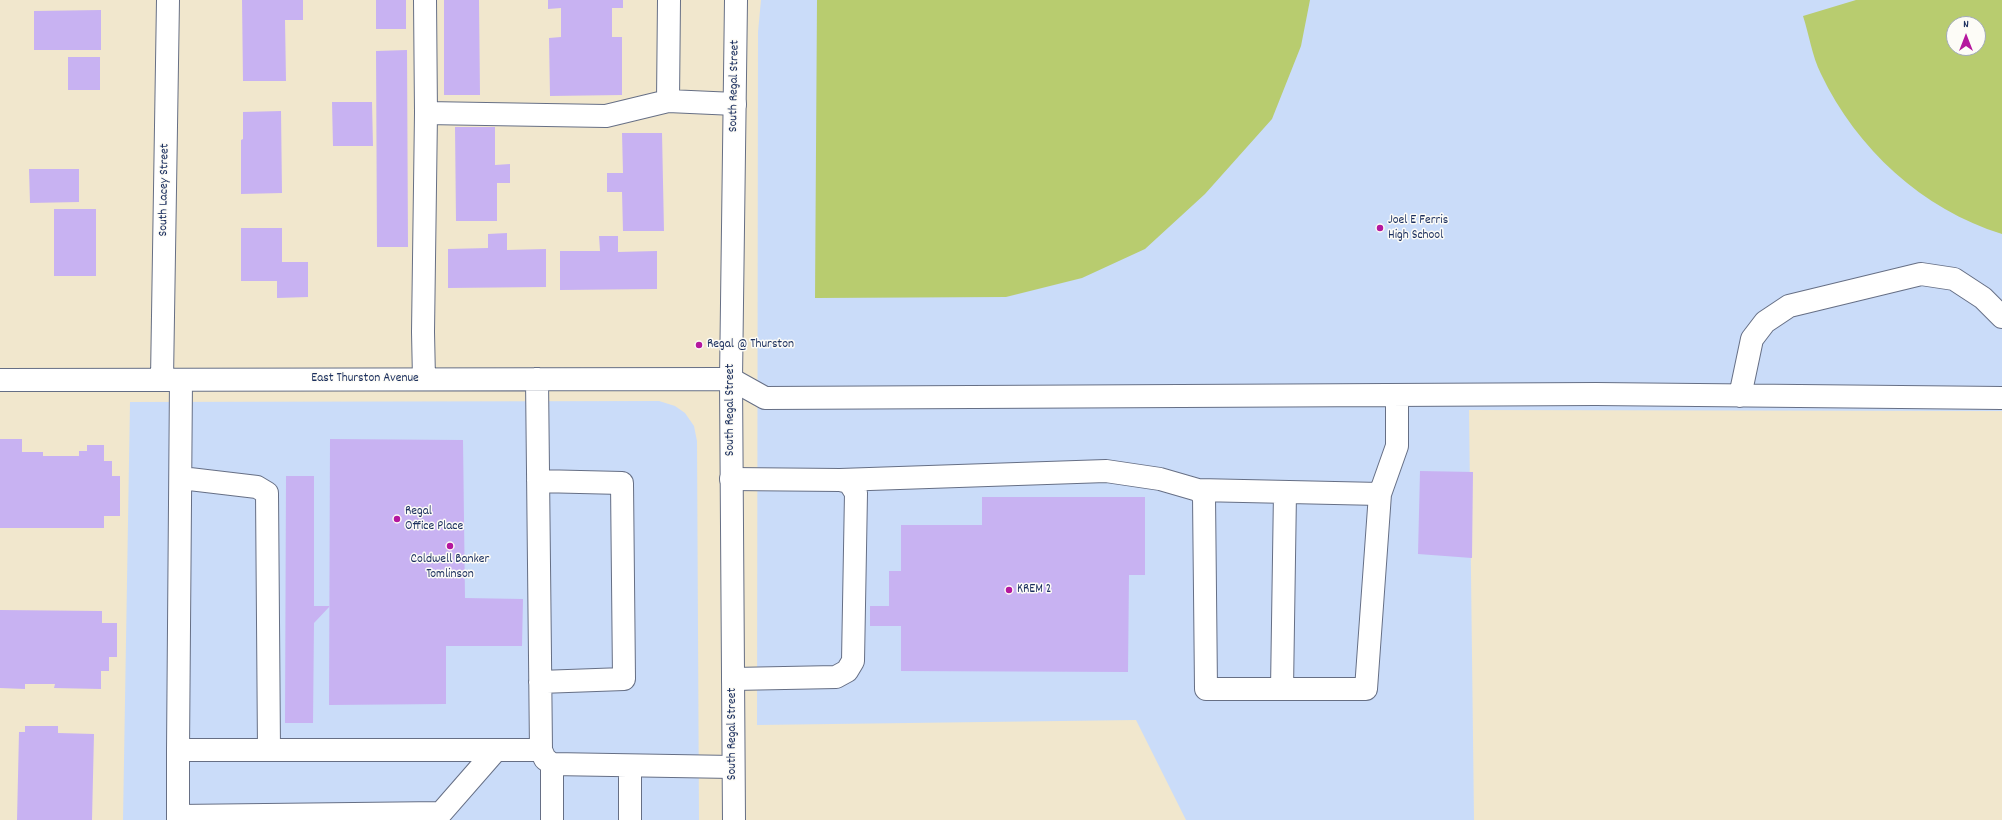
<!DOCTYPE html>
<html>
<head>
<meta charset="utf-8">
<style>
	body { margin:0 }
	#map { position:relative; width:2002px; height:820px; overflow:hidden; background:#f1e7cd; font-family:Dekko,sans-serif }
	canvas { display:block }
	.north { position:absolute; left:1946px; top:16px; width:40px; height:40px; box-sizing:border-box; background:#fdfcf7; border:1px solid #a3aaba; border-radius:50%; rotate:0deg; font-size:11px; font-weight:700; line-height:16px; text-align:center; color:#1b2f5e }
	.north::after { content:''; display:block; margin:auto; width:14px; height:18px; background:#b5179e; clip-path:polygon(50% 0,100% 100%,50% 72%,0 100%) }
</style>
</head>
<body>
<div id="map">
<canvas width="2002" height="820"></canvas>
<div class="north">N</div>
</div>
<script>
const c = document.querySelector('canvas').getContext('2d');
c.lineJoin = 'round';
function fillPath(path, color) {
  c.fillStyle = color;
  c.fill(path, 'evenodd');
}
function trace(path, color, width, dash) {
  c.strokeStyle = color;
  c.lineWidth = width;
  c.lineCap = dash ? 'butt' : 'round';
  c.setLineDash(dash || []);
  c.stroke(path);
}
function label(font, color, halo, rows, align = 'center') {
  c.font = font + ' Dekko,sans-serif';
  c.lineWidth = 3;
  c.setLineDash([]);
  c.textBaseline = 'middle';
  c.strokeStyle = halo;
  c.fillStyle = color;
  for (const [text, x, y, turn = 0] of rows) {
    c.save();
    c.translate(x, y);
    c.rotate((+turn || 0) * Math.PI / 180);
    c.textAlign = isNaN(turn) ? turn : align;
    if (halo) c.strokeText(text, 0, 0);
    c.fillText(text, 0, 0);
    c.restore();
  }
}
fillPath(new Path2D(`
	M761 0H2002V411L1469 410 1474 820H1186L1136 720 757 725 758 32ZM1954 24H1978V48H1954Z
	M659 401 675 406 685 413 694 426 697 441 699 820H123L130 402Z`), '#cadcf9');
fillPath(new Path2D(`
	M817 0H1310L1301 46 1272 119 1205 194 1145 249 1082 278 1006 297 815 298Z
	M1856 0H2002V234C1922 209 1857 149 1821 74 1812 56 1809 34 1803 16ZM1954 24H1978V48H1954Z`), '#b8cc6f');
fillPath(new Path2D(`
	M242 0H303V20H285L286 81H243Z
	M376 0H406V29H376Z
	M444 0H479L480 95H444Z
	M548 0H623V8H612V37H622V95L550 96 549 38 561 37V8L548 9Z
	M101 10V50H34V11Z
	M407 50 408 247H377L376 51Z
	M68 57H100V90H68Z
	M332 102H372L373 146H333Z
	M281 111 282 193 241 194V140L243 139V112Z
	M455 127H495V165L510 164V183H497V221H456Z
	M622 133H662L664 231H623L622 192H607V173H623Z
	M29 169H79V202L30 203Z
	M54 209H96V276H54Z
	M241 228H282V262H308V297L277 298V281H241Z
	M507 233V250L546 249V287L448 288V249L488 248V234Z
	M599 236H618V252L657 251V289L560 290V251H600Z
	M0 439H22V452H43V456H79V451H87V445H104V461H112V476H120V516H104V528H0Z
	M330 439 463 440 465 598 523 599 522 646H446V704L329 705Z
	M1420 471 1473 472 1472 558 1418 554Z
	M286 476H314V606H330L314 623 313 723H285Z
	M982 497H1145V575H1129L1128 672 901 671V626H870V606H889V571H901V525H982Z
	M0 610 102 611V623H117V657H109V671H101V689L54 688 55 684H25V689L0 688Z
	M25 726H58V733L94 734 92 820H17L19 732H25Z`), '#c8b2f2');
const minor = new Path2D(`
	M425 0 426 113
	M669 0 668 101 735 104
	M162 379 168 0
	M424 379 423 332 426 113 606 116 668 101
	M0 380 731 379 765 398 1596 394 2002 398
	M181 380 178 750H541L537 379
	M1740 396 1752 339 1765 322 1789 306 1921 274 1954 279 1983 298 2002 317
	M181 478 257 487 267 493 269 750
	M731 479 840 480 849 482 856 493 853 661 847 671 836 677 733 679
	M840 480 1106 471 1160 479 1198 490 1204 496 1206 689H1366L1380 494 1397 446V395
	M538 481 622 483 624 679 540 682
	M1198 490 1380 494
	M1282 689 1285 492
	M178 750V820
	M541 750 545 759 552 764 733 767
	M178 816 441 813 496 750
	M552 820V764
	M630 820V766`);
const major = new Path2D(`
	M734 820 731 379 736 0`);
trace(minor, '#666f85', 24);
trace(major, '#666f85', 24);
trace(minor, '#fff', 22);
trace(major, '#fff', 22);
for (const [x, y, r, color] of [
	[1380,228,4,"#b5179e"],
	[699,345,4,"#b5179e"],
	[397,519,4,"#b5179e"],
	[450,546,4,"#b5179e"],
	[1009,590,4,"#b5179e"]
]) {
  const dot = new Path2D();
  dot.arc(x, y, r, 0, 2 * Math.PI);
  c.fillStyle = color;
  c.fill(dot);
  trace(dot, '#fdfcf7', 1.5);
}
label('13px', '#1b2f5e', '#fdfcf7', [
	["South Regal Street",735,86,-89],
	["South Lacey Street",165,190,-89],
	["East Thurston Avenue",365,379],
	["South Regal Street",731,410,-90],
	["South Regal Street",733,734,-90]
]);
label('13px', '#1b2f5e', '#fdfcf7', [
	["Joel E Ferris",1388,221],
	["High School",1388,236],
	["Regal @ Thurston",707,345],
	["Regal",405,512],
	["Office Place",405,527],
	["Coldwell Banker",450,560,"center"],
	["Tomlinson",450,575,"center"],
	["KREM 2",1017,590]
], 'left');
</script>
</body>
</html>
